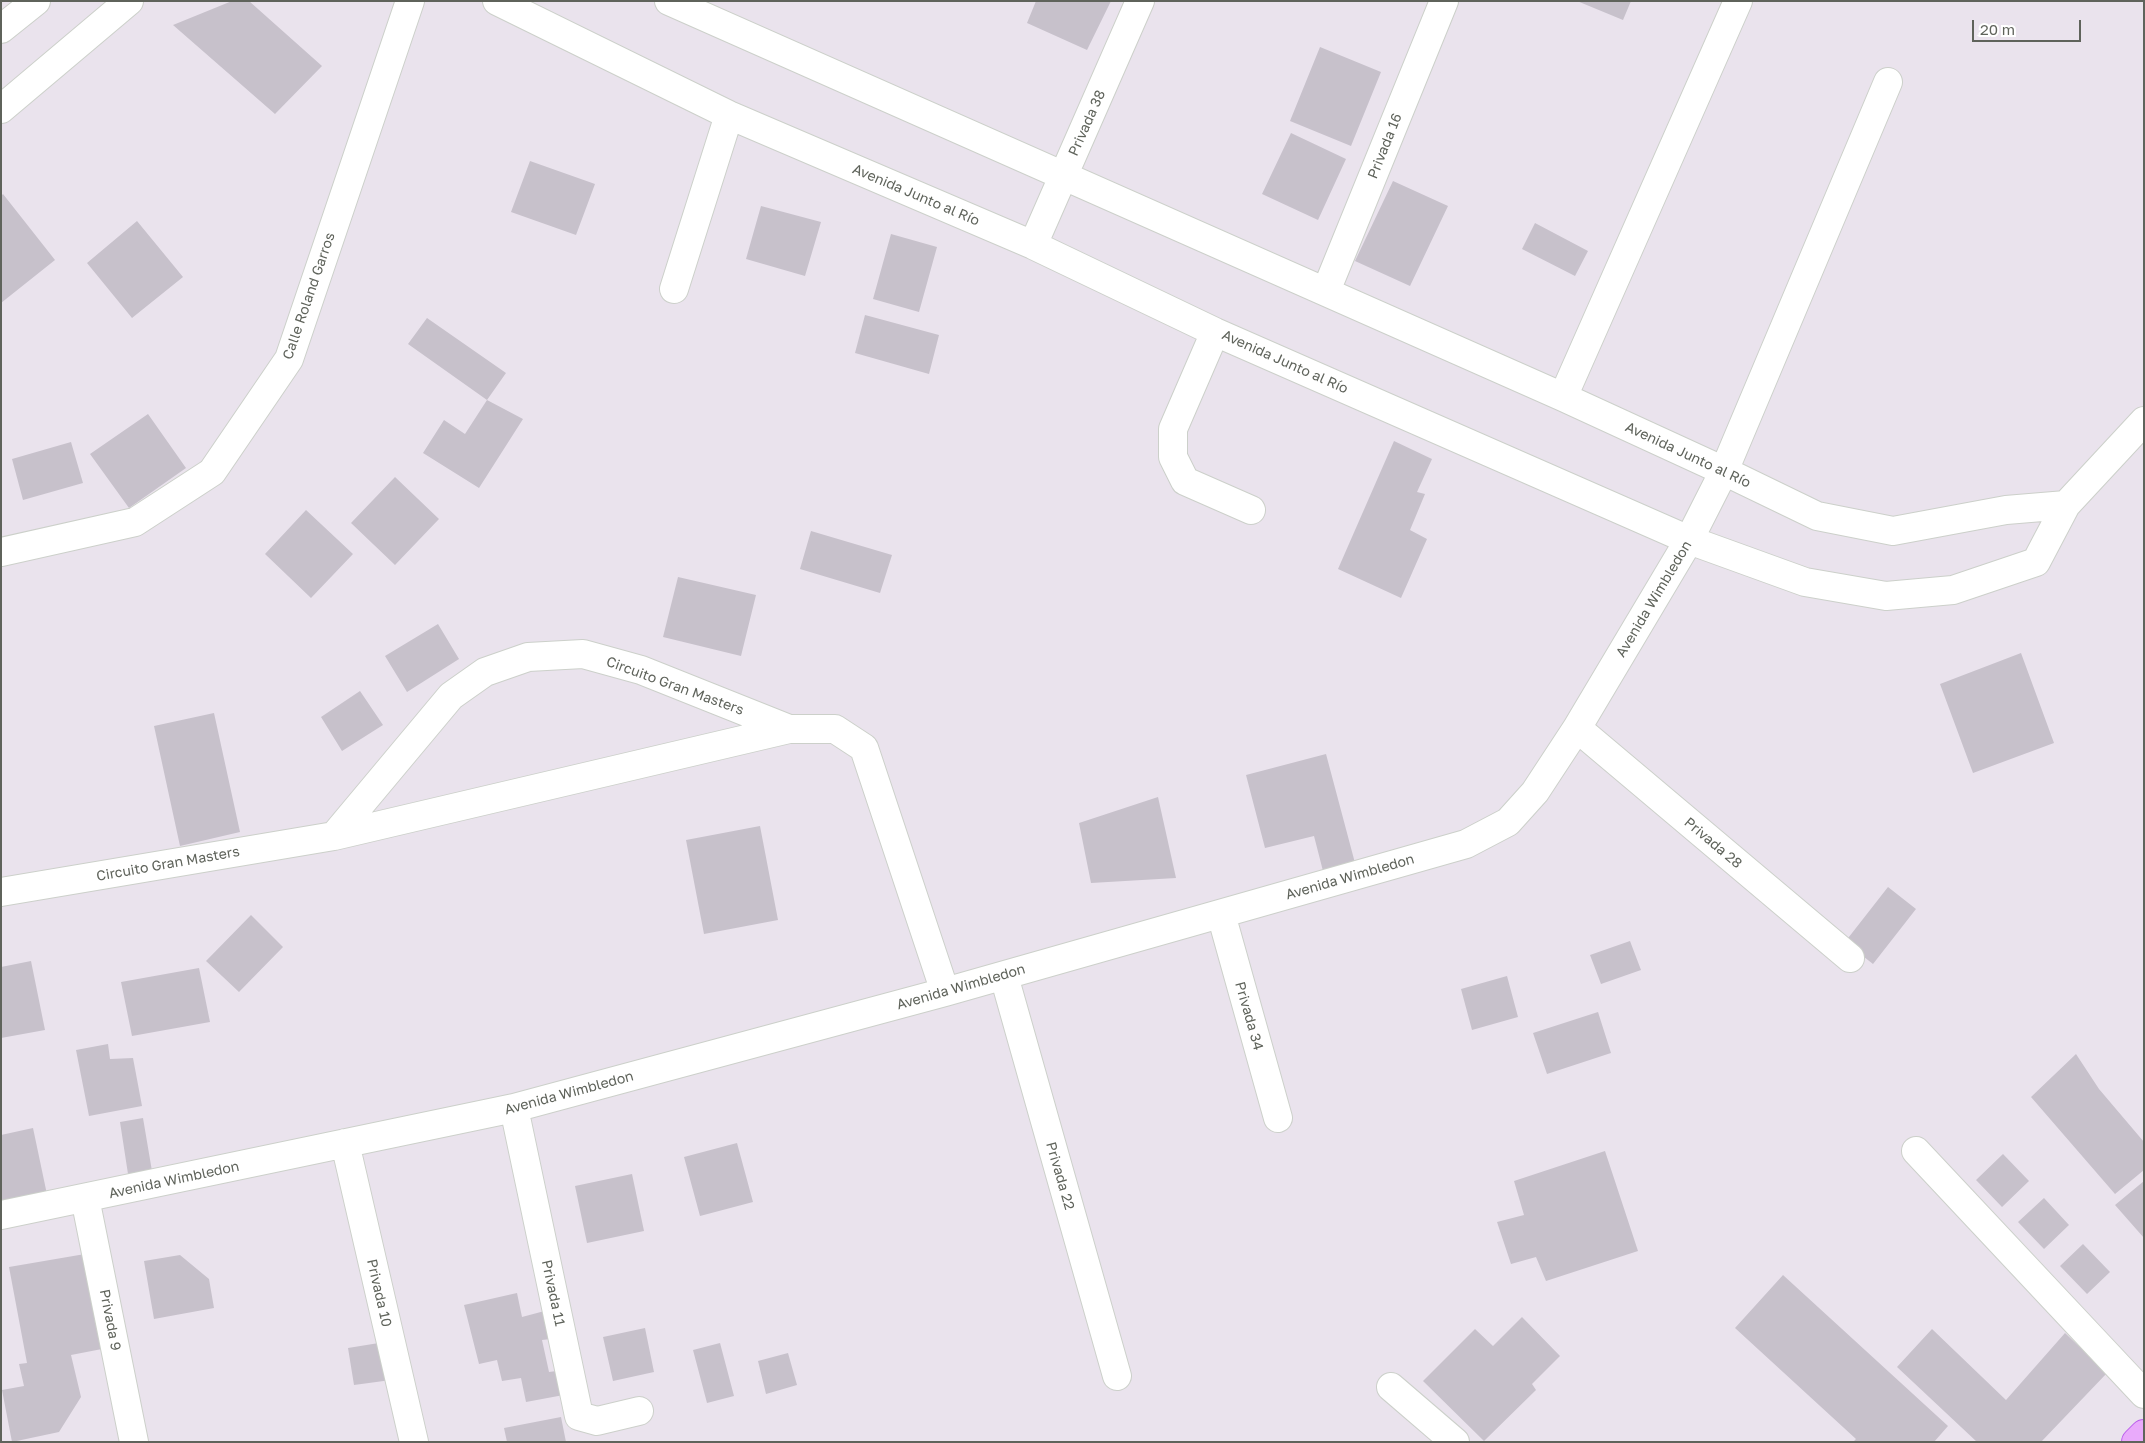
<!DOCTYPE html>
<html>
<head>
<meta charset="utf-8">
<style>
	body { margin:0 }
	#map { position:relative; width:2145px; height:1443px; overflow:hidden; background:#eae3ed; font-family:"Golos Text",sans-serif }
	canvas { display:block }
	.frame { position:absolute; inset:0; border:2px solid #5f635b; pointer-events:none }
	.scale { position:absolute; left:1972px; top:20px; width:109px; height:22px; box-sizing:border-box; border:2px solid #5f635b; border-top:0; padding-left:6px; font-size:15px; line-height:18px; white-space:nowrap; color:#5f635b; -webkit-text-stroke:4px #fff; paint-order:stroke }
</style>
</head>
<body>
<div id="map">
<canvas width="2145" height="1443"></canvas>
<div class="frame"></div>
<div class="scale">20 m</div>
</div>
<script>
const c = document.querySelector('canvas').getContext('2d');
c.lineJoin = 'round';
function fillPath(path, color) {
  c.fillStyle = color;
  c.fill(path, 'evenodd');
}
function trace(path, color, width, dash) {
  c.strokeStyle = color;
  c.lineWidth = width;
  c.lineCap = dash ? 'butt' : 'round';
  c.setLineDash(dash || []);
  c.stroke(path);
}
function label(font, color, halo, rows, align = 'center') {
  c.font = font + ' "Golos Text",sans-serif';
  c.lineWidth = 4;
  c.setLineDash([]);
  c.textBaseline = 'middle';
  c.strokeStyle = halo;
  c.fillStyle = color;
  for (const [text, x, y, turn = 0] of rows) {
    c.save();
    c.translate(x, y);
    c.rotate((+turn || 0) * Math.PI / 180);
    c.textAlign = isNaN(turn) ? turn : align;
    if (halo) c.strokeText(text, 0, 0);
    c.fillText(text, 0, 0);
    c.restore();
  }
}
fillPath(new Path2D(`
	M232 1H249L322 66 275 114 173 25Z
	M1036 1H1111L1087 50 1027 23Z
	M1577 1H1631L1623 20Z
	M1320 47 1381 72 1351 146 1290 121Z
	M1291 133 1346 159 1318 220 1262 194Z
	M530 161 595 184 576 235 511 212Z
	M1393 181 1448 206 1410 286 1355 261Z
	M3 194 55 260 1 303V196Z
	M761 206 821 222 805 276 746 259Z
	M137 221 183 277 132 318 87 263Z
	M1535 223 1588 251 1575 276 1522 249Z
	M891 234 937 247 919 312 873 299Z
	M865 315 939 335 929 374 855 353Z
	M427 318 506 373 487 400 408 344Z
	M487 400 523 419 479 488 423 453 444 420 465 434Z
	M148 414 186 468 129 508 90 454Z
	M1394 441 1432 459 1417 492 1425 494 1410 530 1427 539 1401 598 1338 569Z
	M71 442 83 483 23 500 12 459Z
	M395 477 439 519 395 565 351 523Z
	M306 510 353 554 311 598 265 554Z
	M811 531 892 555 880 593 800 569Z
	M678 577 756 595 741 656 663 637Z
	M438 624 459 659 407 692 385 656Z
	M2021 653 2054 743 1973 773 1940 684Z
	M360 691 383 725 342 751 321 717Z
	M214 713 240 832 180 846 154 726Z
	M1326 754 1355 863 1323 871 1314 836 1265 848 1246 775Z
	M1158 797 1176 878 1091 883 1079 823Z
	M760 826 778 920 704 934 686 840Z
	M1888 887 1916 909 1873 964 1845 942Z
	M251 915 283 947 239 992 206 961Z
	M1630 941 1641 970 1601 984 1590 955Z
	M31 961 45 1030 1 1038V967Z
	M199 968 210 1022 132 1036 121 982Z
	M1507 976 1518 1017 1472 1030 1461 989Z
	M1598 1012 1611 1053 1547 1074 1533 1033Z
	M108 1044 110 1059 133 1058 142 1106 89 1116 76 1050Z
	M2076 1054 2099 1089 2144 1142V1170L2115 1194 2031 1097Z
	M143 1118 154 1183 130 1187 120 1122Z
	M33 1128 49 1204 1 1213V1135Z
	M737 1143 753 1202 700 1216 684 1157Z
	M1605 1151 1638 1251 1546 1281 1536 1257 1511 1264 1497 1222 1524 1215 1514 1181Z
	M2003 1154 2029 1181 2002 1207 1976 1180Z
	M632 1174 644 1231 587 1243 575 1186Z
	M2144 1181V1238L2115 1205Z
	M2044 1198 2069 1225 2044 1249 2018 1222Z
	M2083 1244 2110 1272 2087 1294 2060 1266Z
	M85 1254 102 1349 71 1355 81 1397 59 1432 12 1442 2 1390 24 1386 19 1364 27 1363 9 1267Z
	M180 1255 209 1279 214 1308 154 1319 144 1261Z
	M1783 1275 1948 1426 1934 1442H1853L1856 1439 1735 1328Z
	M517 1293 522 1317 552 1309 559 1338 542 1340 549 1372 564 1370 569 1394 526 1402 521 1378 502 1381 497 1360 479 1364 464 1305Z
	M1522 1317 1560 1356 1532 1384 1536 1390 1484 1441 1423 1381 1475 1329 1493 1346Z
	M645 1328 654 1372 613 1381 603 1337Z
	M1932 1329 2006 1400 2065 1333 2107 1373 2041 1442H1977L1897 1367Z
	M385 1342 391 1380 354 1385 348 1348Z
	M720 1343 734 1396 707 1403 693 1350Z
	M788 1353 797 1385 766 1394 758 1361Z
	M561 1417 566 1442H507L504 1428Z`), '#c7c1cb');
const minor = new Path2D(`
	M497 1 729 115 1033 245 1215 332 1689 540 1805 582 1886 596 1953 590 2036 562 2066 505 2144 421
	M669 1 1563 397 1724 471 1817 516 1893 531 2006 510 2066 505
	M1 29 36 1
	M1 109 129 1
	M1033 245 1140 1
	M674 289 729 115
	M1326 291 1444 1
	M1215 332 1173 429V457L1185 481 1251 510
	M1563 397 1738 1
	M1 552 135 522 212 472 289 359 410 1
	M1577 728 1850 958
	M334 836 451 696 485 672 528 657 583 654 641 670 789 729
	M1 892 334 836 789 729H835L864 748 945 992
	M1221 914 1278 1118
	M1004 976 1117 1376
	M514 1108 579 1416 597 1421 639 1411
	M345 1143 414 1442
	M1916 1151 2144 1394
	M85 1198 134 1442
	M1 1215 514 1108 945 992 1466 844 1508 822 1535 792 1577 728 1689 540 1724 471 1888 82
	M1391 1387 1455 1442`);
const major = new Path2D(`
	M2136 1442 2144 1434`);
trace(minor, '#ccd0ca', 30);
trace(major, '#ba5eeb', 30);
trace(minor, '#fff', 28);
trace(major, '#e9aafb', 28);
label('14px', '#5f635b', '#fff', [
	["Privada 38",1087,123,-66],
	["Privada 16",1385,146,-68],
	["Avenida Junto al Río",916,195,23],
	["Calle Roland Garros",309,296,-71],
	["Avenida Junto al Río",1285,362,24],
	["Avenida Junto al Río",1688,455,25],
	["Avenida Wimbledon",1654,599,-59],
	["Circuito Gran Masters",675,686,20],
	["Privada 28",1713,843,40],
	["Circuito Gran Masters",168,864,-10],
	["Avenida Wimbledon",1350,877,-16],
	["Avenida Wimbledon",961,987,-16],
	["Privada 34",1249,1016,74],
	["Avenida Wimbledon",569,1093,-15],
	["Privada 22",1060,1176,74],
	["Avenida Wimbledon",174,1180,-12],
	["Privada 10",379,1293,77],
	["Privada 11",553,1293,78],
	["Privada 9",110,1320,79]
]);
</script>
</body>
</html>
